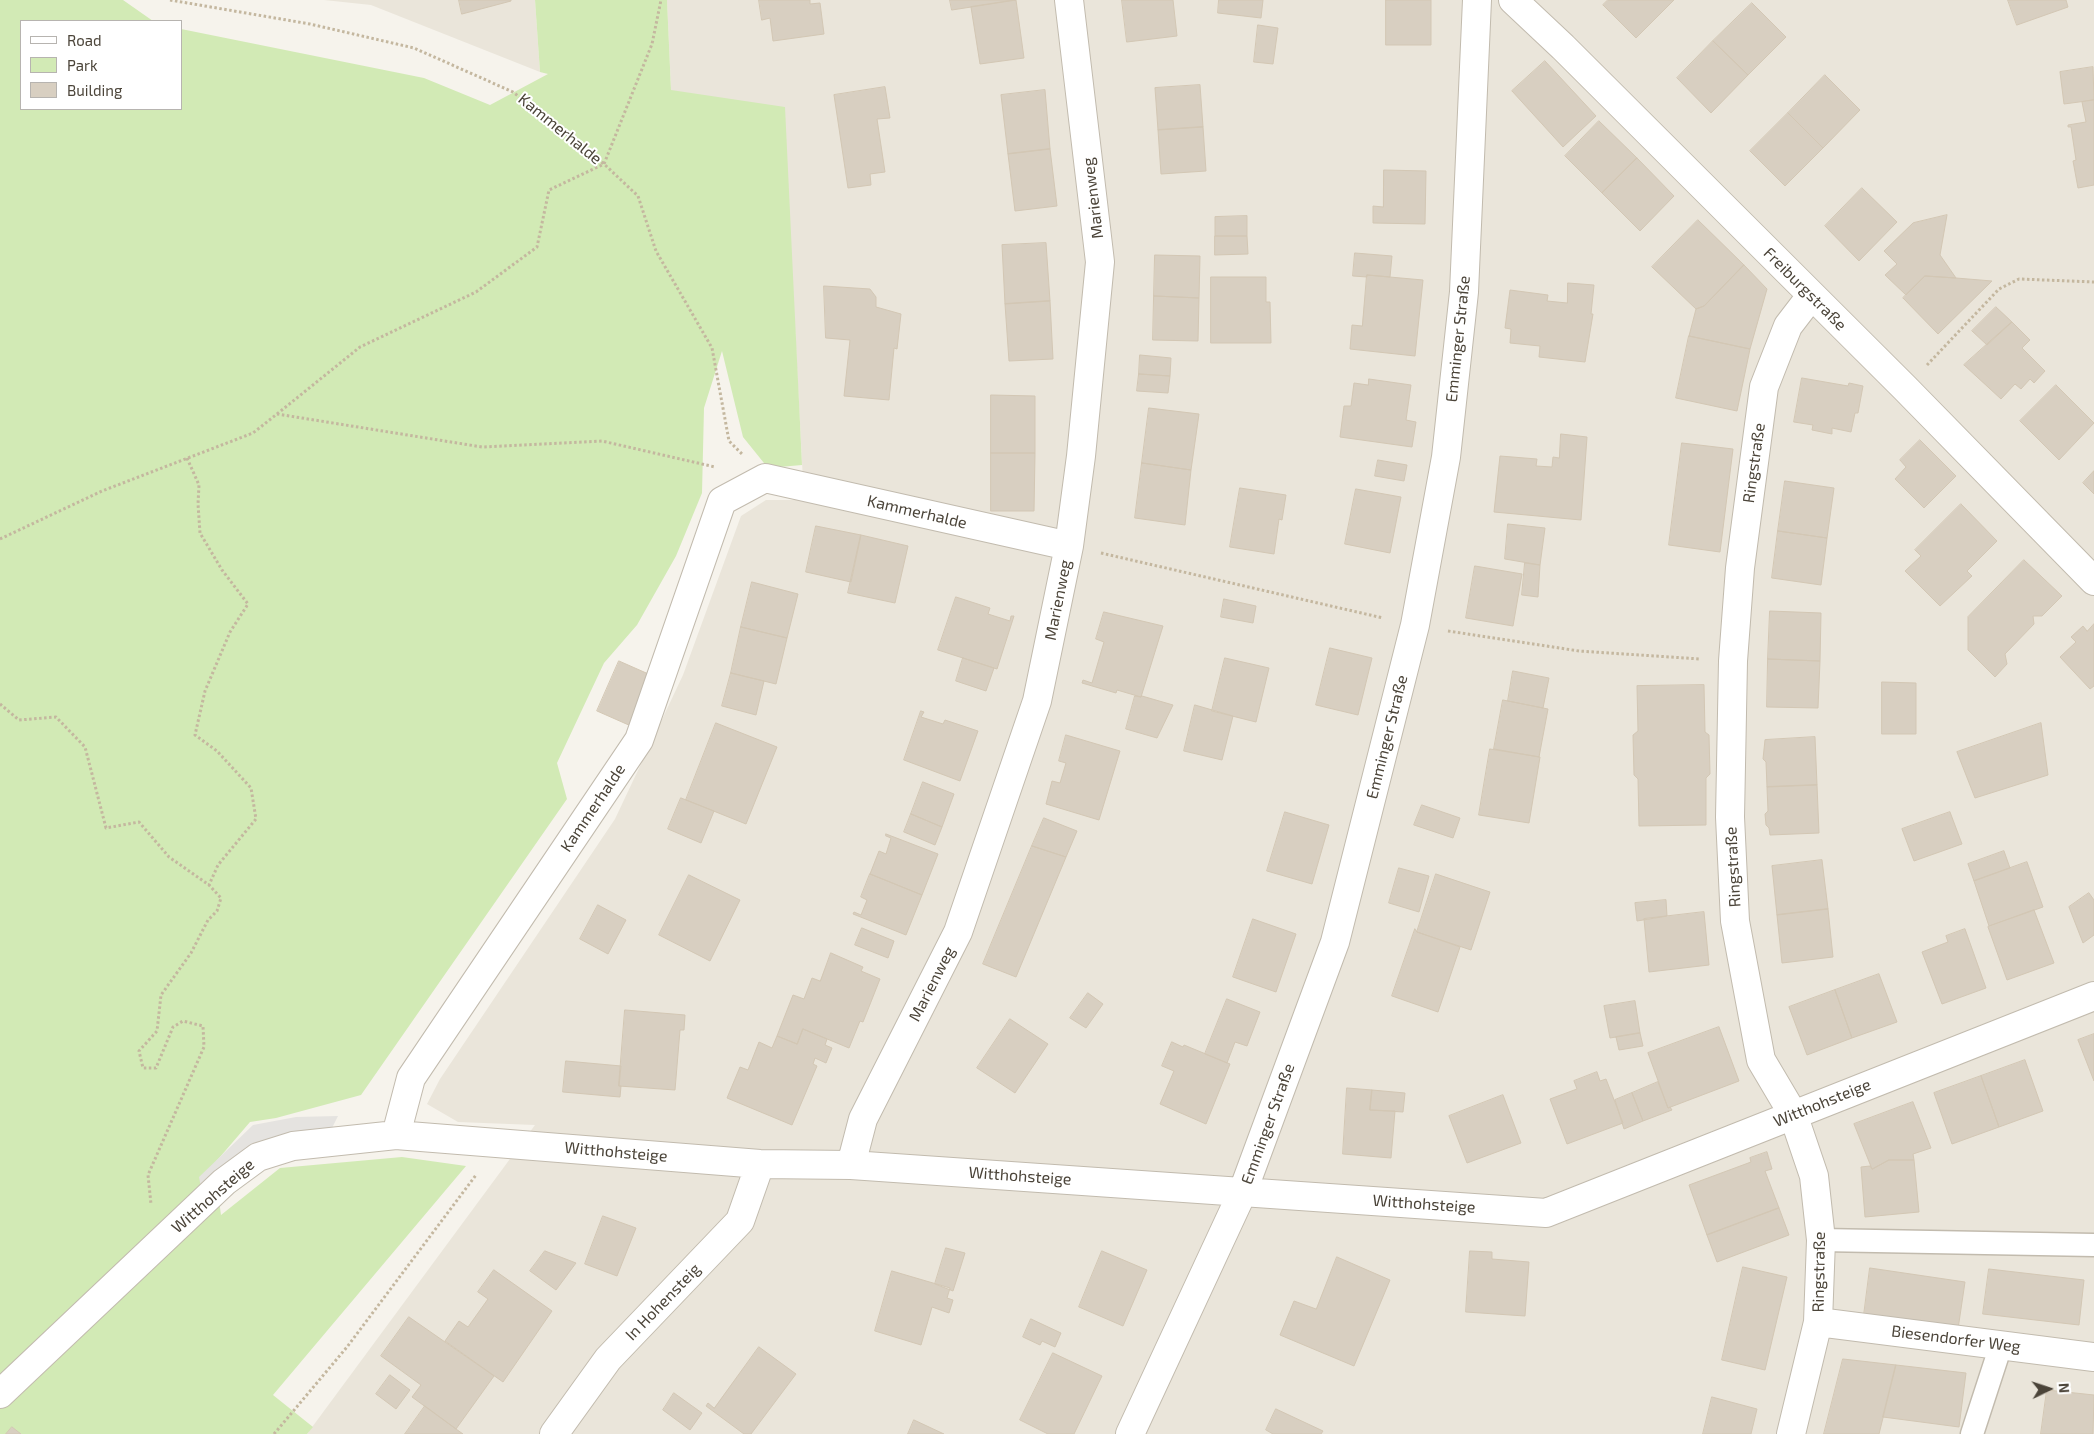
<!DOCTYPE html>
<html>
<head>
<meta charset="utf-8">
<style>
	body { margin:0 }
	#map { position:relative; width:2094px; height:1434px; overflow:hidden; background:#f6f3ec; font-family:"Exo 2",sans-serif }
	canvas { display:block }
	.legend { position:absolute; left:20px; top:20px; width:162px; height:90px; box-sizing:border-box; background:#fff; border:1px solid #b7b4b0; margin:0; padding:6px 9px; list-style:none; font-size:15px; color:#4b4439 }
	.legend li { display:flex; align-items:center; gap:10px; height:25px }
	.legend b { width:25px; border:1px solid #b7b4b0 }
	.north { position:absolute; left:2024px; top:1364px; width:50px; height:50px; -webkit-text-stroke:4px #fff; paint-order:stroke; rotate:86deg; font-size:14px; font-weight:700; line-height:20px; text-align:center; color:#4b4439 }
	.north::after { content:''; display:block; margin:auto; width:18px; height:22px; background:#4b4439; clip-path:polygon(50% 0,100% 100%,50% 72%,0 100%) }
</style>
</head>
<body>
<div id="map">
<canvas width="2094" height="1434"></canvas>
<ul class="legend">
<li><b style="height:6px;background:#fff"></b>Road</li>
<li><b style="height:14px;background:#d2eab5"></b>Park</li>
<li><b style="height:14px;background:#d8cfc1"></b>Building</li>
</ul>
<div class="north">N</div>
</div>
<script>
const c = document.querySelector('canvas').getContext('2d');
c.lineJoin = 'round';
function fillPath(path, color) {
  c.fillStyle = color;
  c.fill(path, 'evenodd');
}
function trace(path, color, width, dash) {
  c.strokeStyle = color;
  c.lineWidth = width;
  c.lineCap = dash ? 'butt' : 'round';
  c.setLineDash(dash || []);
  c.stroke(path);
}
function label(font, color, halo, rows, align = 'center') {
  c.font = font + ' "Exo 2",sans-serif';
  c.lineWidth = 4;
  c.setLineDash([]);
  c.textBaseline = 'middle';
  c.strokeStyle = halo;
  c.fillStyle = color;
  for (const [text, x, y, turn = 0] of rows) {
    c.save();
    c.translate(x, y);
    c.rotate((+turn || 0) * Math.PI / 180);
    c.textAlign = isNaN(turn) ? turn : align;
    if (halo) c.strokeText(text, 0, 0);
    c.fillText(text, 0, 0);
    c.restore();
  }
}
fillPath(new Path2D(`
	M324 0H535L540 72 371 5Z
	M667 0H2094V1434H307L535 1125 458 1122 427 1104 440 1079 615 819 683 675 741 516 766 500H804L795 329 671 90Z`), '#eae5da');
fillPath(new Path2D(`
	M0 0H123L153 21H21V109H181V29L424 78 490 105 548 74 540 72 535 0H667L671 90 785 107 802 465 768 468 743 437 722 351 704 408 702 493 676 556 637 625 604 663 557 763 567 799 361 1095 276 1118 250 1122 214 1164 221 1215 280 1168 402 1157 466 1166 273 1395 313 1427 307 1434H0Z`), '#d2eab5');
fillPath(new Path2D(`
	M338 1116 330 1132 202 1193 199 1177 253 1125 296 1117Z`), '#e5e3e0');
const building = new Path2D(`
	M459 0H511V1L462 14Z
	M759 0H810V4L820 3 824 34 773 41 770 18 762 20Z
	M950 0H1016L952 10Z
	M1016 0 1024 58 980 64 971 7Z
	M1122 0H1173L1177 36 1127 42Z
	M1219 0H1263L1261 18 1218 13Z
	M1386 0H1431V45H1386Z
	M1608 0H1674L1636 38 1603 5Z
	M2008 0H2066L2068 7 2017 25Z
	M1752 3 1786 37 1748 75 1713 41Z
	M1258 25 1278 28 1273 64 1254 62Z
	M1713 41 1748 75 1711 113 1677 78Z
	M1545 61 1596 116 1563 147 1512 91Z
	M2093 67 2094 100 2064 104 2060 72Z
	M1825 75 1860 110 1823 148 1788 113Z
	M1200 85 1203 127 1158 130 1155 88Z
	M885 87 890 118 877 119 885 172 870 174 871 185 848 188 834 95Z
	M1045 90 1050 149 1008 154 1001 95Z
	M2094 100V185L2078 188 2073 161 2076 160 2071 127H2068V125L2086 122 2082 102Z
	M1788 113 1823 148 1785 186 1750 151Z
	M1599 121 1637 158 1602 193 1565 156Z
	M1203 127 1206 171 1161 174 1158 130Z
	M1050 149 1057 206 1015 211 1008 154Z
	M1637 158 1674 196 1640 231 1602 193Z
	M1384 170 1426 171 1425 224 1373 223V206L1383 207Z
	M1862 188 1897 222 1859 261 1825 226Z
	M1947 215 1940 255 1956 278 1925 276 1906 295 1885 275 1897 264 1884 251 1913 223Z
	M1247 216V236H1215V217Z
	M1698 220 1744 265 1704 306 1696 309 1652 267Z
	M1215 236H1247L1248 254 1215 255Z
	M1046 243 1050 301 1005 304 1002 245Z
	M1355 253 1392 256 1390 277 1367 275V277L1353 276Z
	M1155 255 1200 256 1199 298 1154 296Z
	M1744 265 1767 289 1750 349 1689 336 1696 309 1704 306Z
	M1367 275 1423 280 1415 356 1350 349 1352 325 1362 326Z
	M1925 276 1956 278 1992 281 1938 334 1903 298Z
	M1211 277H1266V302H1270L1271 343H1211Z
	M1568 283 1594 285 1591 314H1593L1585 362 1539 357 1540 346 1510 343 1511 329 1505 328 1510 290 1548 295 1547 301 1567 303Z
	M824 286 870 289 876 297V307L901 314 897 349 894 348 889 400 844 396 850 340 826 338Z
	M1154 296 1199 298 1198 341 1153 340Z
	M1050 301 1053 359 1009 361 1005 304Z
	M1996 307 2012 322 1987 345 1972 331Z
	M2012 322 2030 340 2022 348 2045 371 2034 383 2030 379 2021 389 2015 384 2001 399 1964 365Z
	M1689 336 1750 349 1737 411 1676 398Z
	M1140 355 1171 358 1170 376 1139 374Z
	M1139 374 1170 376 1168 393 1137 391Z
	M1802 378 1848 386 1849 383 1863 386 1858 413H1855L1851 432 1832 428V434L1812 430 1813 425 1794 422Z
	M1369 379 1411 385 1406 420 1416 422 1412 447 1340 437 1344 406H1351L1354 383 1368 385Z
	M2056 385 2094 423 2059 460 2020 421Z
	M991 395 1035 396V453H991Z
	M1149 408 1199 414 1191 470 1142 463Z
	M1561 434 1587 437 1581 520 1494 512 1500 456 1537 459 1536 466 1552 467 1553 457 1559 458Z
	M1920 440 1956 476 1924 508 1895 479 1906 467 1900 460Z
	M1682 443 1733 449 1720 552 1669 545Z
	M991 453H1035L1034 511H991Z
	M1378 460 1407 465 1404 481 1375 476Z
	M1142 463 1191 470 1185 525 1135 518Z
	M2094 471V494L2083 483Z
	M1785 481 1834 488 1827 538 1778 531Z
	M1240 488 1286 495 1282 520 1279 519 1274 554 1230 547Z
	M1356 489 1401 497 1390 553 1345 544Z
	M1961 504 1997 541 1967 571 1972 576 1940 606 1905 571 1921 556 1915 550Z
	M1508 524 1545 528 1540 565 1505 559Z
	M816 526 861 535 851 582 806 572Z
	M1778 531 1827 538 1821 585 1772 578Z
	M861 535 908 546 895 603 848 593Z
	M2024 560 2062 596 2042 616H2033L2034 624 2005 654 2007 664 1995 677 1968 650V617Z
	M1525 563 1540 565 1538 597 1522 595Z
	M1475 566 1522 574 1513 626 1466 618Z
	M752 582 798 594 787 638 741 627Z
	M956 597 990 608 988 614 1010 621 1011 616H1014L997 669 938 650Z
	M1224 599 1256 606 1253 623 1221 617Z
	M1770 611 1821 613 1820 661 1768 659Z
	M1104 612 1163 626 1141 697 1117 690 1116 693 1082 683 1083 680 1092 683 1104 642 1096 639Z
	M2094 624V686L2090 689 2060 657 2076 642 2071 637 2083 626 2087 631Z
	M741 627 787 638 776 684 731 673Z
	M1330 648 1372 658 1358 715 1316 705Z
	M963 658 994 668 986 691 956 681Z
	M1225 658 1269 668 1256 722 1212 711Z
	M1768 659 1820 661 1818 708 1767 707Z
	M619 661 653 676 631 726 597 711Z
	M1513 671 1549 678 1543 708 1508 701Z
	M731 673 764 681 756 715 722 706Z
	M1882 682 1916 683V734H1882Z
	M1704 685 1705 732 1709 735 1710 774 1706 778V825L1639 826 1638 779 1634 775 1633 735 1638 731 1637 686Z
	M1135 696 1141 697 1142 696 1173 705 1157 738 1126 729Z
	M1503 700 1548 709 1539 757 1494 749Z
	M1195 705 1233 716 1222 760 1184 751Z
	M921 711 924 712 921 717 943 724 945 720 978 731 960 781 904 760Z
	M716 723 777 747 746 824 686 800Z
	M2041 723 2048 775 1975 798 1957 752Z
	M1066 735 1120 751 1099 820 1046 804 1052 781 1060 783 1066 763 1059 761Z
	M1815 737 1817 785 1767 787 1766 762 1763 759 1765 740Z
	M1490 749 1540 757 1529 823 1479 815Z
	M923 782 954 794 942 827 911 814Z
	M1817 785 1819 833 1770 835 1769 828 1766 825 1765 814 1768 811 1767 787Z
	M681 798 714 811 701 843 668 829Z
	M1422 805 1460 818 1453 838 1414 825Z
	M1285 812 1329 825 1312 884 1267 871Z
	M1950 812 1962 844 1914 861 1902 829Z
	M911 814 942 827 935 845 904 832Z
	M1044 818 1077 831 1066 857 1032 846Z
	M886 834 938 854 922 895 870 874 879 851 886 854 891 838 886 836Z
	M1032 846 1066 857 1016 977 983 964Z
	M2004 851 2010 868 1974 881 1968 864Z
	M1822 860 1828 909 1777 915 1772 866Z
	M2027 862 2043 907 1989 926 1974 881Z
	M1399 868 1429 876 1419 912 1389 903Z
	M870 874 922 895 906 935 853 914 854 912 861 915 867 900 861 897Z
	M1436 874 1490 892 1471 950 1417 932Z
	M689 875 740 900 710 961 659 935Z
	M2089 893 2094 900V935L2083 943 2069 907Z
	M1666 900 1667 916 1637 921 1635 903Z
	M598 905 626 920 608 954 580 939Z
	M1828 909 1833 957 1782 963 1777 915Z
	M2034 910 2054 963 2007 980 1988 927Z
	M1704 912 1709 965 1649 972 1644 919Z
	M1253 919 1296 934 1276 992 1233 977Z
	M862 928 894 941 888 958 855 945Z
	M1415 929 1417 932 1460 947 1438 1012 1392 996Z
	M1965 929 1986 988 1942 1004 1922 952 1948 942 1946 936Z
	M831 953 863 967 861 971 880 979 863 1022 860 1021 849 1048 803 1029 797 1044 777 1036 793 995 804 999 812 978 820 981Z
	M1879 974 1897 1022 1852 1038 1835 990Z
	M1835 990 1852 1038 1807 1055 1789 1007Z
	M1088 993 1103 1004 1086 1028 1070 1018Z
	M1227 999 1260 1012 1247 1046 1235 1042 1227 1063 1205 1054Z
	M1635 1001 1640 1033 1610 1038 1604 1006Z
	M625 1010 685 1015 684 1030H680L675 1090 619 1086Z
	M1010 1019 1048 1044 1015 1093 977 1068Z
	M1719 1027 1739 1081 1668 1108 1648 1053Z
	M803 1029 827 1039 825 1045 832 1048 826 1063 815 1058 813 1064 817 1066 792 1125 727 1098 740 1067 748 1070 759 1042 772 1048 777 1036 797 1044Z
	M1640 1033 1643 1046 1619 1050 1616 1037Z
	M2094 1034V1081L2078 1040Z
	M1172 1042 1183 1047 1184 1045 1230 1064 1206 1124 1160 1104 1174 1071 1162 1066Z
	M2025 1060 2043 1111 1999 1127 1981 1076Z
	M566 1061 621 1066 619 1086H621L620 1097 563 1092Z
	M1597 1072 1600 1081 1606 1079 1623 1123 1567 1144 1550 1099 1577 1089 1574 1081Z
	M1981 1076 1999 1127 1952 1144 1934 1093Z
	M1658 1082 1668 1108 1670 1107 1672 1110 1643 1121 1632 1093Z
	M1347 1088 1372 1090 1370 1110 1395 1111 1391 1158 1343 1154Z
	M1372 1090 1405 1093 1403 1112 1370 1110Z
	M1632 1093 1643 1121 1624 1129 1615 1100Z
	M1503 1095 1521 1143 1467 1163 1449 1116Z
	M1913 1102 1931 1148 1913 1154 1914 1160H1889L1872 1169 1854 1124Z
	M1767 1152 1772 1169 1765 1171 1779 1208 1707 1235 1689 1185 1751 1162 1750 1158Z
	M1889 1160H1914L1919 1212 1865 1217 1861 1167 1870 1166 1872 1169Z
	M1779 1208 1789 1235 1717 1262 1707 1235Z
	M603 1216 636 1228 617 1276 585 1264Z
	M946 1248 965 1253 953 1291 935 1284Z
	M545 1251 576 1263 556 1290 530 1271Z
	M1102 1251 1147 1270 1123 1326 1079 1307Z
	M1470 1251 1492 1252V1259L1529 1262 1525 1316 1466 1312Z
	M1337 1257 1390 1280 1354 1366 1280 1335 1294 1301 1316 1309Z
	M1743 1267 1787 1277 1765 1370 1722 1360Z
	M1870 1268 1965 1282 1958 1329 1864 1315Z
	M1989 1269 2084 1280 2079 1325 1983 1314Z
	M494 1270 552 1311 503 1382 445 1341 459 1321 468 1327 488 1299 478 1292Z
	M892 1271 950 1288 947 1298 953 1300 949 1313 932 1307 921 1345 875 1331Z
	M409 1317 494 1376 456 1429 412 1397 421 1385 381 1356Z
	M1031 1319 1061 1333 1055 1347 1042 1341 1040 1345 1023 1337Z
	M759 1347 796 1374 751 1434H744L706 1406 708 1403 714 1408Z
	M1053 1353 1102 1376 1074 1434H1048L1020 1420Z
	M1843 1359 1896 1365 1879 1434H1824Z
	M1896 1365 1966 1373 1959 1427 1883 1417Z
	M390 1375 410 1390 396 1409 376 1394Z
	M2047 1390 2094 1395 2093 1434H2041Z
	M674 1393 702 1413 690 1430 663 1410Z
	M1712 1397 1757 1409 1751 1434H1703Z
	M425 1406 456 1429 463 1434H405Z
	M1276 1409 1323 1431 1321 1434H1273L1266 1430Z
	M914 1420 944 1434H908Z
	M12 1427 21 1434H6Z`);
fillPath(building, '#d8cfc1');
trace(building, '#d3c7b4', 1);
const lane = new Path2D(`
	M1821 1240 2094 1245
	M1972 1434 2001 1345`);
const street = new Path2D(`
	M1513 0 1563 47 1905 388 2094 581
	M396 1135 411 1078 639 740 722 501 765 478 1069 546
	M851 1165 863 1119 958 932 1037 701 1069 546 1081 456 1100 262 1069 0
	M1818 1322 2094 1357
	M0 1394 224 1182 258 1157 293 1146 396 1135 760 1164 851 1165 1546 1213 2094 996
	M554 1434 608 1359 740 1221 760 1164
	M1130 1434 1243 1191 1335 942 1415 625 1446 457 1464 292 1477 0
	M1791 1434 1818 1322 1821 1240 1814 1176 1793 1114 1761 1060 1735 921 1730 817 1733 661 1740 568 1764 387 1788 326 1811 296`);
trace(lane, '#c2bbae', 25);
trace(street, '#c2bbae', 30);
trace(new Path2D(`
	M170 0 310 24 414 48 513 92 604 164 638 196 656 251 712 348 729 441 742 454
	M1927 365 1999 289 2019 279 2094 282
	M277 414 360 347 476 292 537 247 549 190 604 164 652 44 661 0
	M187 458 199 485 198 504 200 533 222 570 248 604 230 632 205 691 195 735 217 751 251 788 256 819 218 865 209 885
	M0 539 102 491 253 433 277 414 482 447 602 441 715 467
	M1101 553 1383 618
	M1448 631 1579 651 1700 659
	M0 704 19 720 56 717 85 747 106 828 139 822 169 857 209 885 221 898 217 911 208 920 191 953 161 995 157 1031 139 1051 143 1068H156L173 1027 183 1021 203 1026 204 1047 148 1175 151 1204
	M274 1434 347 1347 476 1175`), '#c4b79f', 3, [2.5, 2.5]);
trace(lane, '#fff', 22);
trace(street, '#fff', 28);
label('16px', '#4b4439', '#fff', [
	["Kammerhalde",560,129,39],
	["Marienweg",1093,198,-97],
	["Freiburgstraße",1805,289,45],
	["Emminger Straße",1458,339,-84],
	["Ringstraße",1754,463,-82],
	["Kammerhalde",917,512,13],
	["Marienweg",1058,600,-79],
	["Emminger Straße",1387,737,-76],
	["Kammerhalde",593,808,-56],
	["Ringstraße",1733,867,-93],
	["Marienweg",932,984,-63],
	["Witthohsteige",1822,1103,-22],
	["Emminger Straße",1268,1124,-70],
	["Witthohsteige",616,1152,5],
	["Witthohsteige",1020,1176,4],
	["Witthohsteige",213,1196,-41],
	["Witthohsteige",1424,1204,4],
	["Ringstraße",1819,1272,-89],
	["In Hohensteig",663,1302,-46],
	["Biesendorfer Weg",1956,1339,7]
]);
</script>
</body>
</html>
